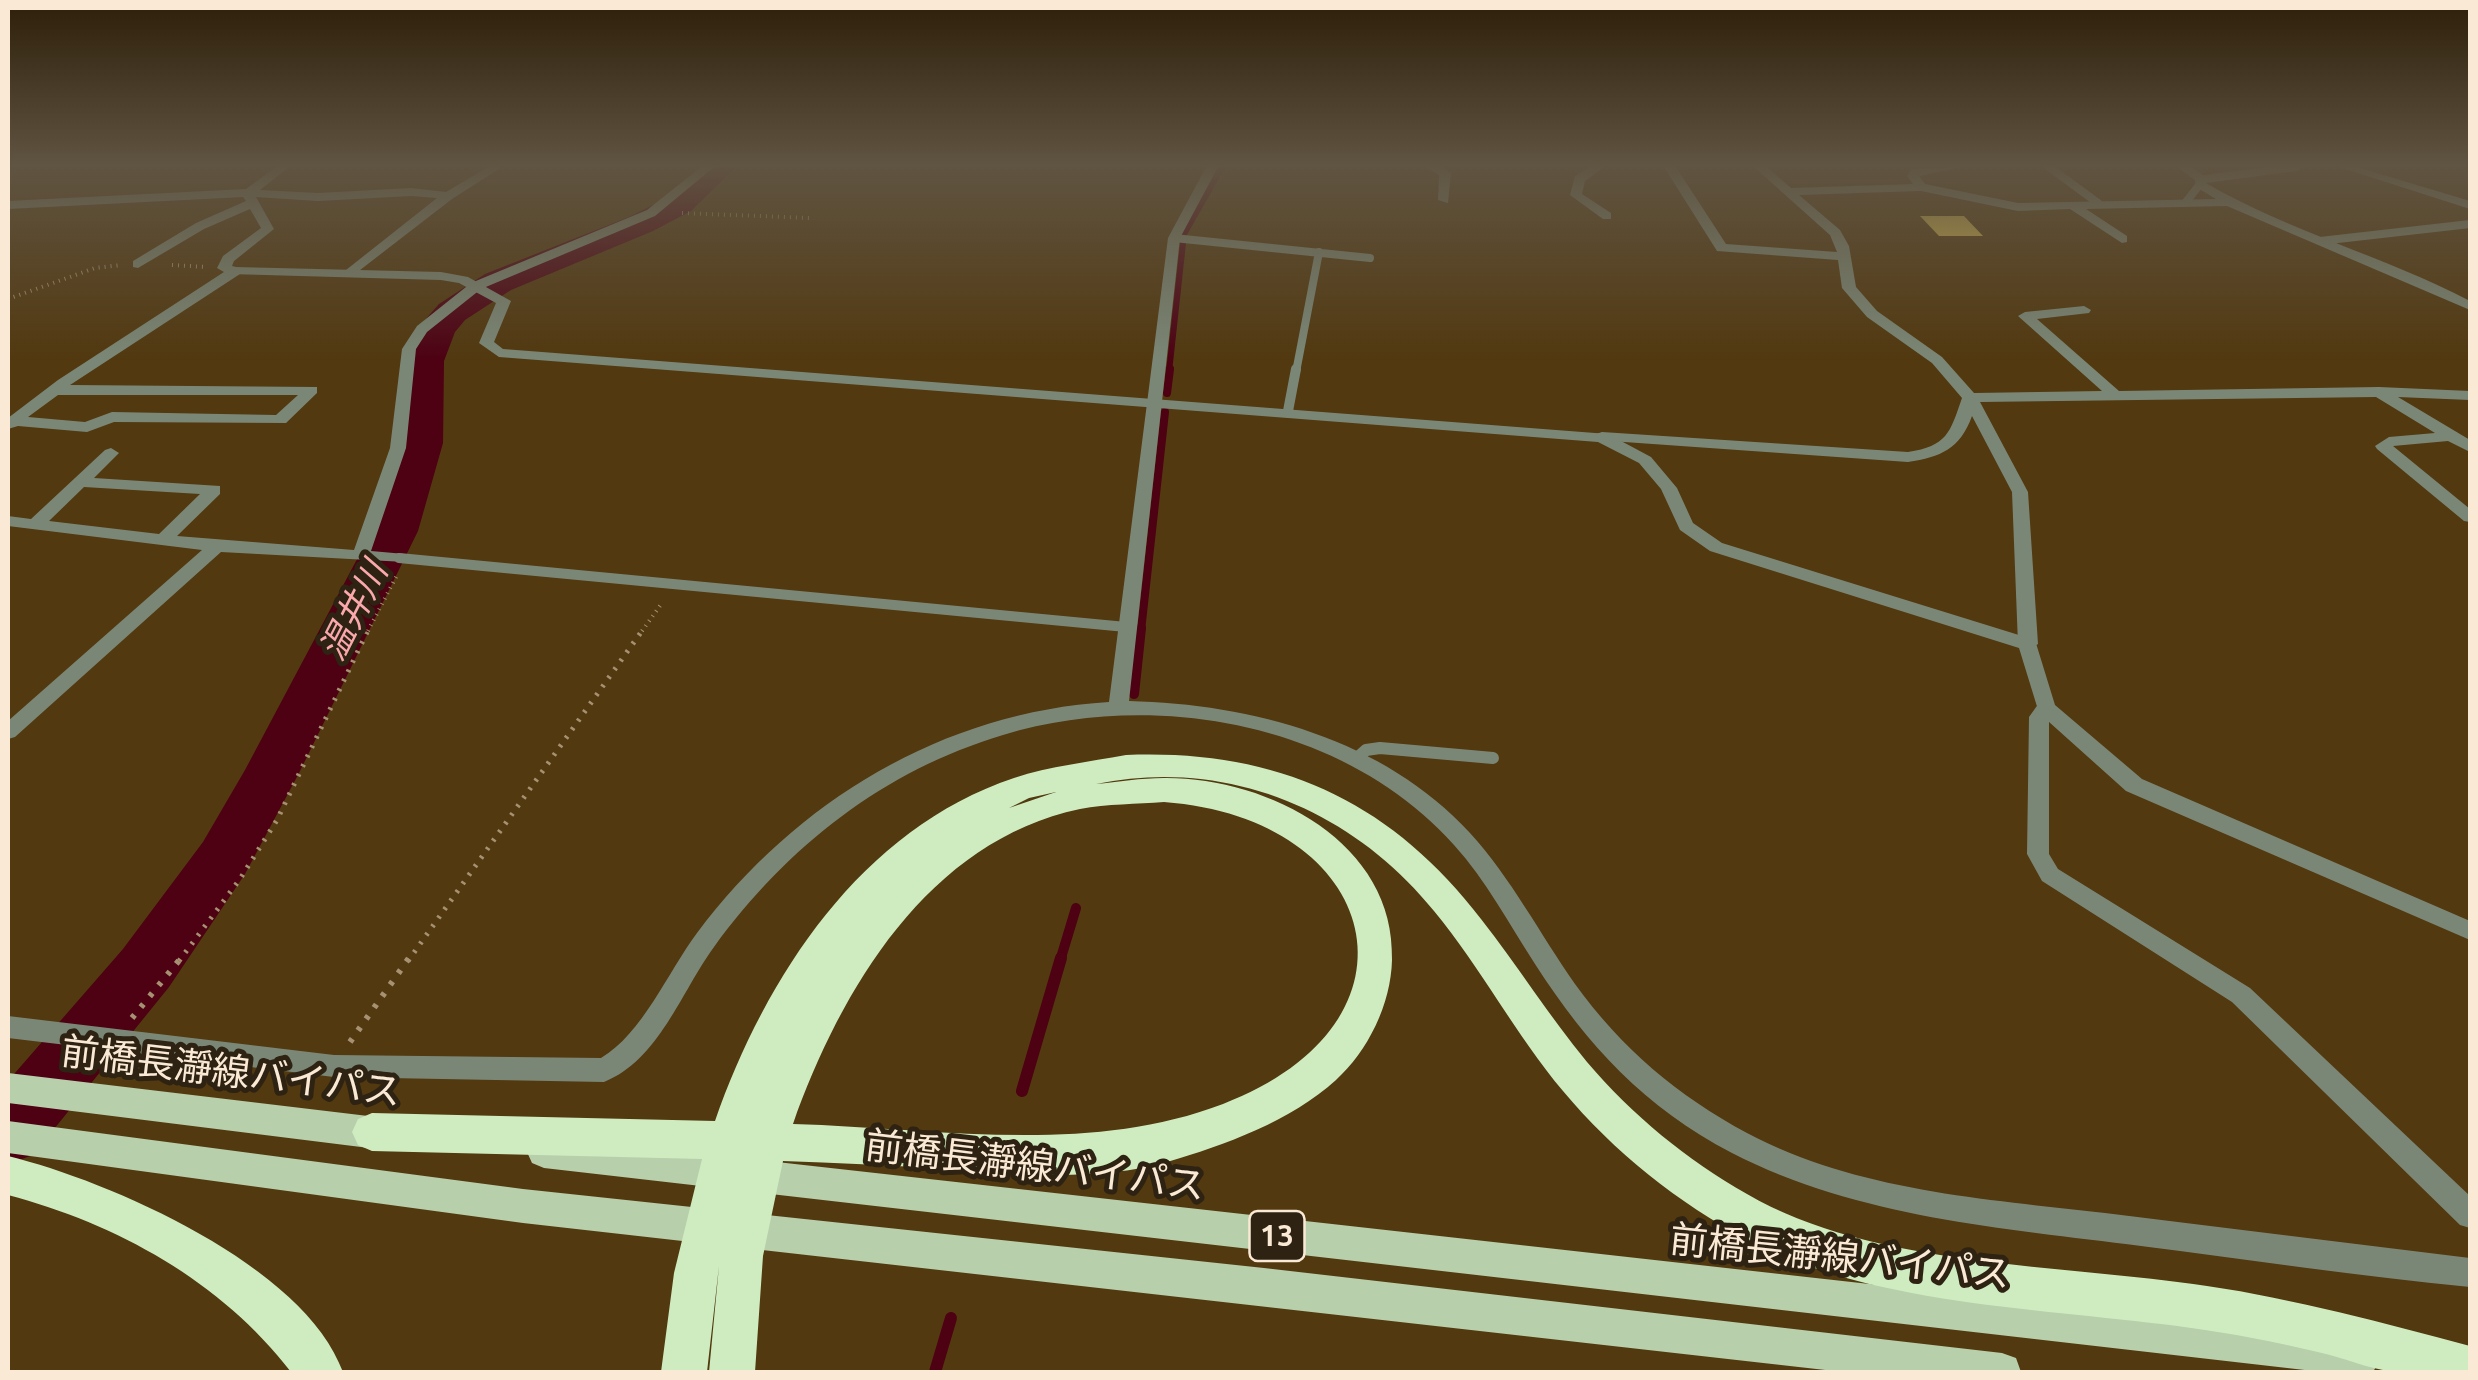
<!DOCTYPE html>
<html>
<head>
<meta charset="utf-8">
<style>
	body { margin:0 }
	#map { position:relative; width:2478px; height:1380px; overflow:hidden; background:#523910; font-family:Ubuntu,sans-serif }
	canvas { display:block }
	.frame { position:absolute; inset:0; border:10px solid #faead5; pointer-events:none }
</style>
</head>
<body>
<div id="map">
<canvas width="2478" height="1380"></canvas>
<div class="frame"></div>
</div>
<script>
const c = document.querySelector('canvas').getContext('2d');
c.lineJoin = 'round';
function trace(path, color, width, dash) {
  c.strokeStyle = color;
  c.lineWidth = width;
  c.lineCap = dash ? 'butt' : 'round';
  c.setLineDash(dash || []);
  c.stroke(path);
}
function fillPath(path, color) {
  c.fillStyle = color;
  c.fill(path, 'evenodd');
}
function label(font, color, halo, rows, align = 'center') {
  c.font = font + ' Ubuntu,"Noto Sans JP",sans-serif';
  c.lineWidth = 10;
  c.setLineDash([]);
  c.textBaseline = 'middle';
  c.strokeStyle = halo;
  c.fillStyle = color;
  for (const [text, x, y, turn = 0] of rows) {
    c.save();
    c.translate(x, y);
    c.rotate((+turn || 0) * Math.PI / 180);
    c.textAlign = isNaN(turn) ? turn : align;
    if (halo) c.strokeText(text, 0, 0);
    c.fillText(text, 0, 0);
    c.restore();
  }
}
trace(new Path2D(`
	M1169 372 1184 234 1222 167`), '#4d0113', 6);
trace(new Path2D(`
	M1167 393 1170 369
	M1141 631 1165 412`), '#4d0113', 8);
trace(new Path2D(`
	M1134 694 1141 628
	M1060 961 1076 908`), '#4d0113', 10);
trace(new Path2D(`
	M1022 1091 1061 958
	M935 1372 951 1318`), '#4d0113', 12);
fillPath(new Path2D(`
	M703 167H736L691 211 653 231 511 290 465 320 455 332 444 361 443 443 418 531 299 773 245 874 169 987 33 1155 8 1164V1081L123 949 203 842 245 770 372 531 401 443 406 361 424 321 439 304 485 274 629 217 669 197Z`), '#4d0113');
fillPath(new Path2D(`
	M1920 216H1964L1983 236H1939Z`), '#d8be4f');
trace(new Path2D(`
	M682 213 810 218
	M172 265 206 267
	M8 299 95 268 121 265
	M368 631 397 575
	M642 631 662 603`), '#a69172', 4, [1, 5]);
trace(new Path2D(`
	M179 961 240 879 277 820 369 628
	M408 961 644 628`), '#a69172', 5, [2.5, 8]);
trace(new Path2D(`
	M132 1018 181 958
	M350 1042 409 958`), '#a69172', 6, [4, 10]);
trace(new Path2D(`
	M2049 167 2098 203
	M2186 202 2200 184
	M1174 238 1370 258
	M2320 241 2470 224
	M1296 372 1319 252`), '#7b8776', 8);
trace(new Path2D(`
	M1288 411 1296 369
	M399 558 1126 627`), '#7b8776', 10);
trace(new Path2D(`
	M1356 759 1366 750 1380 748 1493 758`), '#7b8776', 12);
fillPath(new Path2D(`
	M276 167H289L260 190 318 193 411 188 446 192 488 167H502L452 199 351 277 344 273 346 270 437 198 411 196 318 201 256 197 274 229 234 261 232 266 240 268V274L70 385 317 387V393L286 423 114 422 87 432 18 426 8 429V418L58 380 224 272 217 268 223 256 261 228 250 209 204 229 138 268 133 267V261L196 223 246 201 243 197 8 209V201L246 189ZM58 395H298L276 415 112 412 85 422 28 417Z
	M701 167H714L655 216 481 289 427 332 416 349 406 448 371 551 405 554 408 558 405 562 221 552 15 737 8 739V721L202 550 8 526V516L31 519 105 450 111 448 119 453 94 478 220 486V494L177 536 354 550 390 448 402 349 417 326 471 283 647 210ZM84 487 200 494 159 534 49 521Z
	M1206 167H1218L1180 238 1129 701C1252 704 1384 739 1470 833 1511 878 1540 934 1575 984 1621 1048 1678 1096 1747 1133 1856 1191 1985 1199 2105 1213 2226 1228 2348 1243 2470 1258V1287C2360 1276 2250 1260 2141 1246 2002 1228 1859 1218 1732 1153 1644 1107 1588 1046 1535 964 1509 924 1486 880 1454 845 1345 723 1155 689 1003 735 883 771 788 846 714 947 681 992 659 1060 604 1082L334 1077 8 1038V1016L334 1055 601 1058C642 1034 668 972 697 933 796 801 943 712 1109 702L1168 238Z
	M1426 167H1442L1451 173 1448 203 1438 200 1439 175Z
	M1590 167H1604L1585 181 1582 194 1611 213V219H1603L1570 195 1575 176Z
	M1664 167H1676L1726 244 1837 252 1830 235 1754 167H1767L1791 188 1913 184 1907 176 1912 169 1962 167 1919 176 1925 184 2018 203 2216 199 2196 187 2195 180 2177 167H2191L2203 175 2269 167H2303L2297 171 2206 183C2290 232 2384 256 2470 301V310L2227 206 2086 209 2127 236V242L2122 243 2070 209 2018 211 1921 191 1799 195 1840 230 1849 246 1856 287 1877 311 1942 357 1974 393 2102 391 2018 316 2025 312 2084 306 2091 310 2089 313 2037 319 2119 391 2379 387 2470 391V400L2398 397 2470 440V452L2448 441 2393 446 2470 509V522L2464 521 2377 449 2375 446 2389 437 2435 433 2376 397 1980 402 2028 492 2038 644 2028 650 2021 648 2018 644 2012 492 1972 416C1960 449 1941 457 1908 462L1596 440V434L1602 432 1908 452C1947 446 1950 433 1962 398L1932 363 1867 317 1842 288 1838 260 1717 251Z
	M2339 167H2357L2470 201V209Z
	M2046 701 2056 708 2049 718V854L2058 869 2250 988 2470 1196V1228L2460 1225 2232 1002 2042 881 2027 854 2029 717 2039 703Z`), '#7b8776');
fillPath(new Path2D(`
	M235 267 441 272 468 277 511 301 494 342 503 349 1608 434 1651 457 1677 488 1693 523 1722 543 2035 640 2055 705 2142 779 2470 921V940L2126 791 2039 713 2019 648 1710 551 1680 530 1661 489 1639 463 1598 442 499 357 479 343 496 303 459 283 441 280 230 274 228 271Z`), '#7b8776');
fillPath(new Path2D(`
	M8 1073 385 1118 397 1123 402 1134 397 1145 385 1150 8 1103Z
	M8 1121 523 1189 1264 1268 2002 1353 2016 1358 2021 1372H1843L523 1223 8 1153Z
	M544 1136 2362 1339 2375 1345 2381 1358 2373 1372H2322L544 1168 532 1163 527 1152 532 1141Z`), '#b7cfab');
fillPath(new Path2D(`
	M1126 755C1276 749 1390 800 1481 919 1518 966 1549 1016 1587 1062 1632 1115 1687 1160 1747 1194 1873 1268 2064 1264 2207 1286 2296 1299 2383 1323 2470 1346V1372C2447 1372 2422 1374 2399 1372 2376 1371 2352 1361 2330 1355 2289 1345 2247 1336 2205 1330 2061 1308 1878 1309 1748 1240 1678 1203 1614 1152 1563 1091 1516 1035 1481 968 1434 911 1352 809 1225 757 1096 784 1118 782 1141 778 1164 778 1267 777 1396 842 1392 960 1391 1004 1368 1051 1336 1080 1291 1121 1225 1145 1167 1162 1096 1182 1014 1174 941 1169 888 1165 836 1163 783 1161L763 1256 755 1372H709L719 1266 707 1372H661L674 1273 702 1159 372 1151 358 1145 352 1132 358 1119 372 1113 715 1121C766 976 861 829 1014 778 1050 766 1089 762 1126 755ZM1056 792 1009 808 1029 798ZM1164 802C1381 818 1437 1022 1223 1104 1086 1156 936 1128 793 1124 841 989 928 841 1080 809 1107 804 1137 804 1164 802Z
	M8 1156C110 1181 305 1266 343 1372H291C221 1281 117 1224 8 1195Z`), '#ceecc0');
const sky = c.createLinearGradient(0, 0, 0, 360);
sky.addColorStop(0, '#2d1f09');
sky.addColorStop(0.46, '#605442');
sky.addColorStop(1, '#60544200');
c.fillStyle = sky;
c.fillRect(0, 0, 2478, 360);
for (const [x, y, w] of [
	[1277,1236,55]
]) {
  const box = new Path2D();
  box.roundRect(x - w / 2, y - 25, w, 50, 8);
  c.fillStyle = '#2e2312';
  c.fill(box);
  trace(box, '#faead5', 2.5);
}
label('bold 30px', '#faead5', null, [
	["13",1277,1236]
]);
label('italic 35px', '#faa8ac', '#2e2312', [
	["温井川",354,611,-63]
]);
label('38px', '#faead5', '#2e2312', [
	["前橋長瀞線バイパス",231,1072,7],
	["前橋長瀞線バイパス",1035,1166,7],
	["前橋長瀞線バイパス",1840,1257,6]
]);
</script>
</body>
</html>
